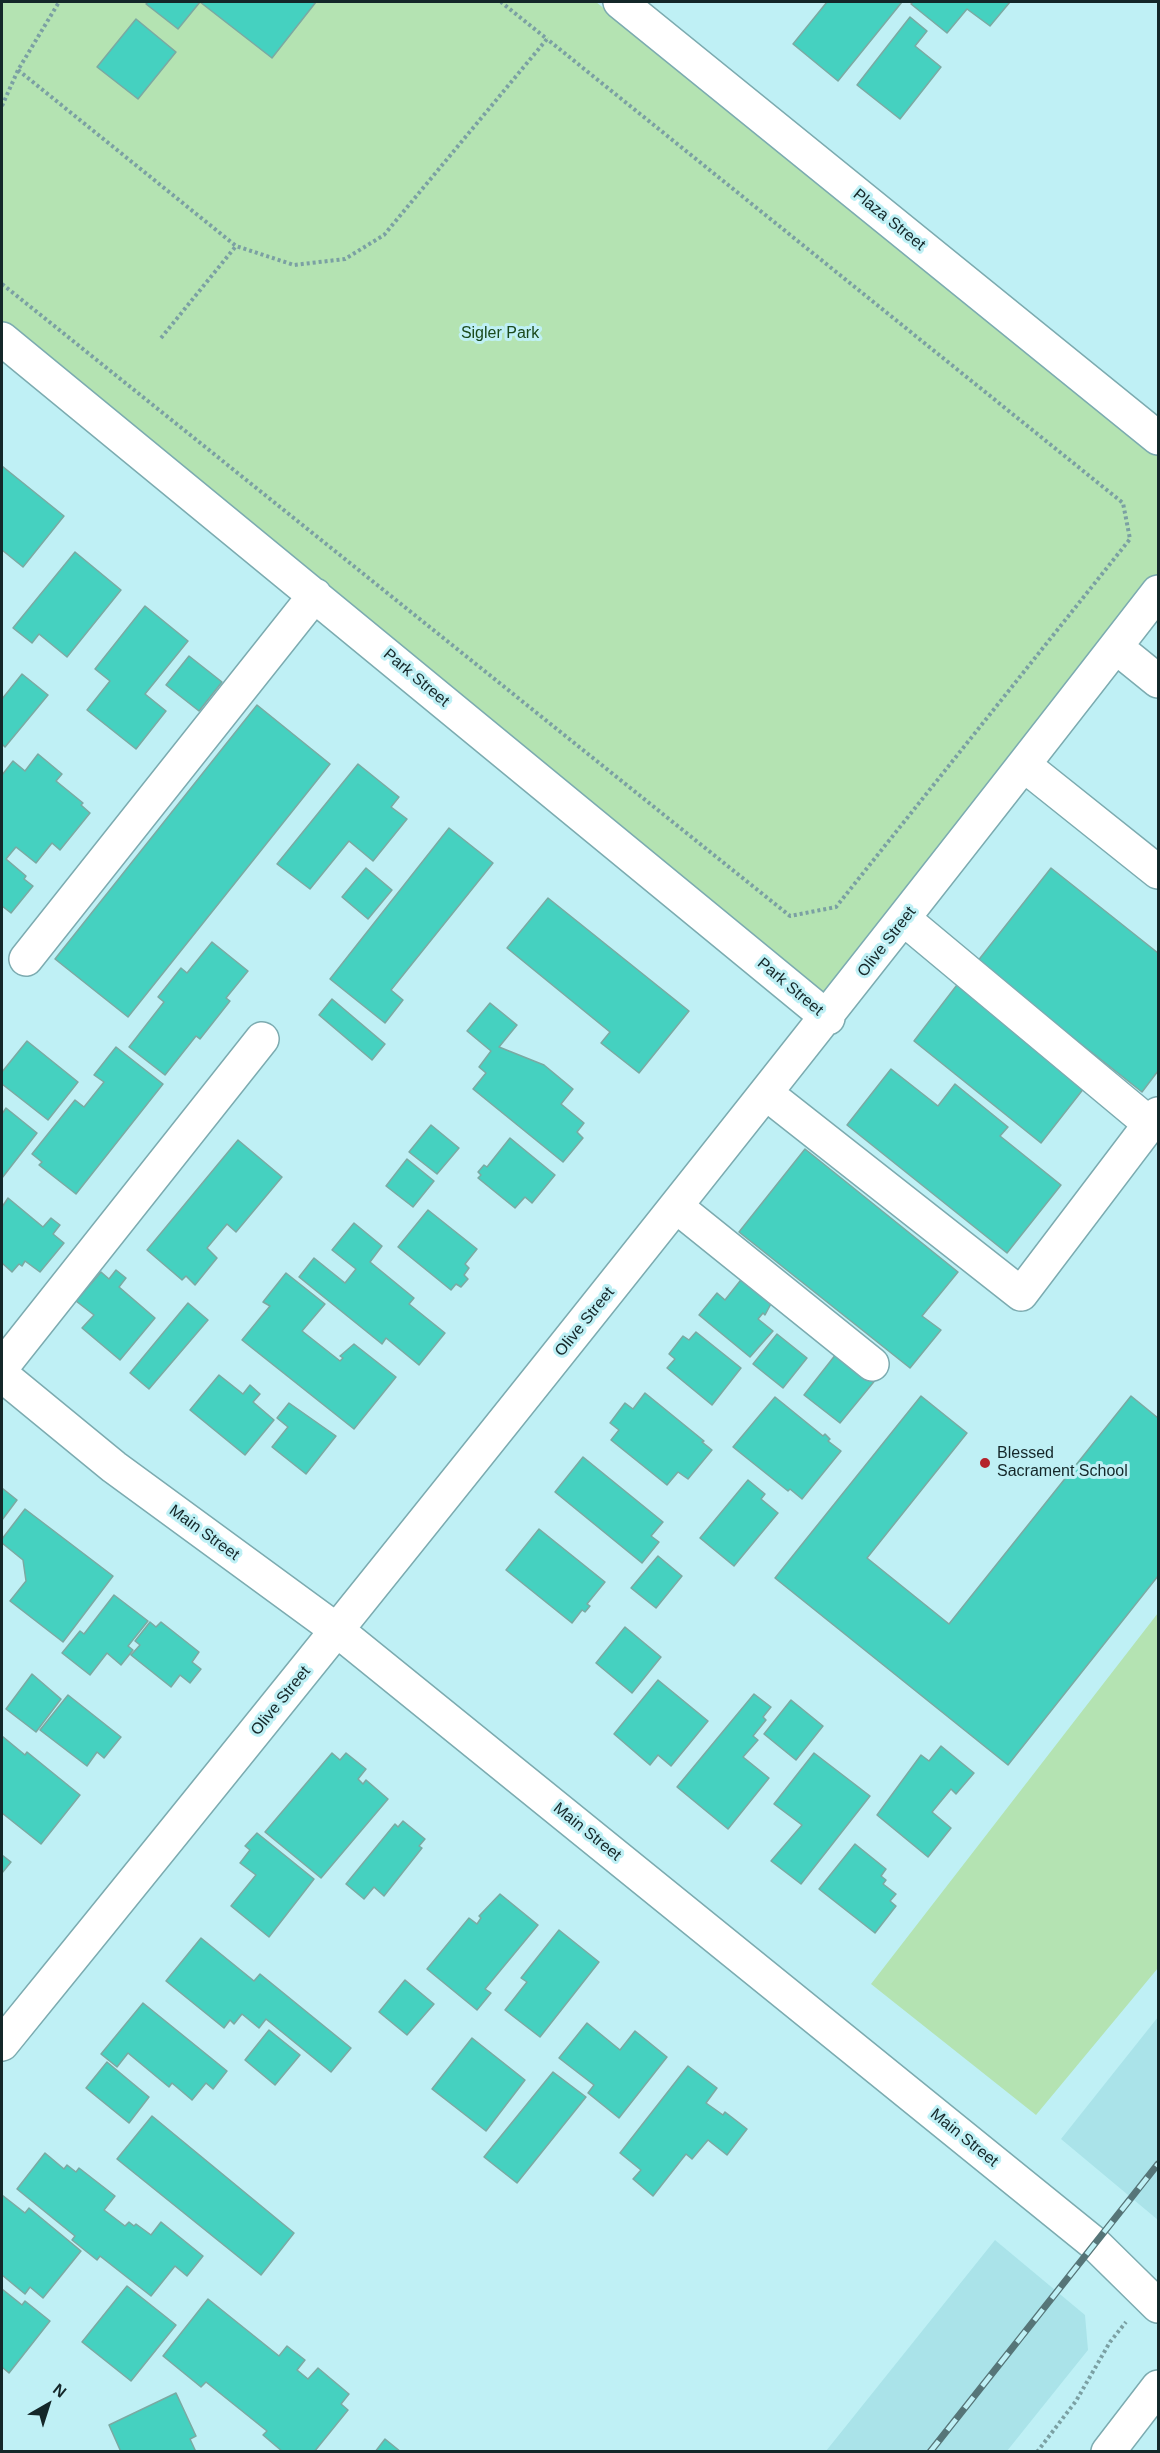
<!DOCTYPE html>
<html>
<head>
<meta charset="utf-8">
<style>
	body { margin:0 }
	#map { position:relative; width:1160px; height:2453px; overflow:hidden; background:#bff0f5; font-family:Helvetica,sans-serif }
	canvas { display:block }
	.frame { position:absolute; inset:0; border:3px solid #142729; pointer-events:none }
	.north { position:absolute; left:18px; top:2375px; width:60px; height:60px; -webkit-text-stroke:4px #bff0f5; paint-order:stroke; rotate:39deg; font-size:16px; font-weight:700; line-height:24px; text-align:center; color:#142729 }
	.north::after { content:''; display:block; margin:auto; width:21px; height:27px; background:#142729; clip-path:polygon(50% 0,100% 100%,50% 72%,0 100%) }
</style>
</head>
<body>
<div id="map">
<canvas width="1160" height="2453"></canvas>
<div class="frame"></div>
<div class="north">N</div>
</div>
<script>
const c = document.querySelector('canvas').getContext('2d');
c.lineJoin = 'round';
function fillPath(path, color) {
  c.fillStyle = color;
  c.fill(path, 'evenodd');
}
function trace(path, color, width, dash) {
  c.strokeStyle = color;
  c.lineWidth = width;
  c.lineCap = dash ? 'butt' : 'round';
  c.setLineDash(dash || []);
  c.stroke(path);
}
function label(font, color, halo, rows, align = 'center') {
  c.font = font + ' Helvetica,sans-serif';
  c.lineWidth = 6;
  c.setLineDash([]);
  c.textBaseline = 'middle';
  c.strokeStyle = halo;
  c.fillStyle = color;
  for (const [text, x, y, turn = 0] of rows) {
    c.save();
    c.translate(x, y);
    c.rotate((+turn || 0) * Math.PI / 180);
    c.textAlign = isNaN(turn) ? turn : align;
    if (halo) c.strokeText(text, 0, 0);
    c.fillText(text, 0, 0);
    c.restore();
  }
}
fillPath(new Path2D(`
	M1158 2017V2220L1061 2139Z
	M995 2240 1085 2315 1088 2350 1007 2451H826Z`), '#aae3e9');
fillPath(new Path2D(`
	M2 2H596L1158 453V578L828 1007 2 343Z
	M1158 1613V1968L1036 2115 871 1984Z`), '#b4e3b2');
const building = new Path2D(`
	M148 2H200L178 29 146 4Z
	M200 2H316L272 58Z
	M827 2H902L838 81 793 44Z
	M913 2H1010L990 26 967 9 947 33 911 4Z
	M910 17 927 31 915 46 941 67 900 119 857 85Z
	M136 19 176 52 138 99 97 67Z
	M2 466 64 516 23 567 2 550Z
	M75 552 121 590 67 657 39 634 32 643 13 628Z
	M145 606 188 641 145 694 166 711 136 749 87 710 110 681 95 669Z
	M189 656 222 682 199 711 166 685Z
	M22 674 48 695 5 747 2 744V699Z
	M257 705 330 764 128 1017 55 959Z
	M38 754 62 774 56 781 83 803 81 805 90 813 60 850 52 843 36 863 16 847 6 859 26 876 24 879 33 886 11 913 2 906V775L13 761 25 771Z
	M358 764 399 797 391 807 407 819 373 861 349 841 310 889 277 864Z
	M449 828 493 863 391 990 403 1000 385 1023 330 979Z
	M366 868 392 890 368 919 342 897Z
	M1051 868 1158 953V1071L1142 1092 977 962Z
	M548 898 689 1011 639 1073 601 1043 610 1032 507 948Z
	M212 942 248 971 226 998 230 1001 200 1039 196 1036 165 1075 129 1047 164 1002 158 997 181 968 187 973Z
	M960 981 1088 1083 1041 1143 914 1041Z
	M332 999 385 1044 372 1060 319 1015Z
	M490 1003 517 1025 499 1047 544 1065 573 1089 561 1104 584 1123 577 1132 583 1138 563 1162 473 1089 486 1073 479 1067 491 1051 467 1031Z
	M27 1041 78 1082 48 1120 2 1084V1072Z
	M116 1047 163 1084 76 1194 39 1165 42 1162 32 1154 75 1100 84 1107 104 1082 94 1075Z
	M891 1069 938 1106 955 1084 1008 1127 1000 1136 1061 1185 1007 1253 847 1125Z
	M6 1108 37 1133 2 1178V1114Z
	M431 1125 459 1148 437 1174 409 1152Z
	M510 1138 555 1175 532 1203 525 1197 515 1208 478 1178 481 1175 478 1172 484 1165 487 1167Z
	M238 1140 282 1177 236 1232 227 1224 207 1248 217 1258 195 1285 186 1276 182 1280 147 1250Z
	M805 1149 958 1272 922 1316 941 1330 910 1368 739 1232Z
	M407 1159 434 1181 413 1207 386 1186Z
	M8 1198 43 1227 51 1218 60 1225 53 1234 64 1243 40 1272 25 1261 22 1266 19 1264 12 1272 2 1263V1207Z
	M428 1210 477 1249 465 1264 469 1268 464 1275 468 1279 461 1287 456 1284 451 1290 398 1247Z
	M354 1223 382 1246 370 1262 414 1298 409 1304 445 1333 419 1365 386 1338 382 1344 299 1277 314 1258 345 1283 356 1269 332 1250Z
	M116 1270 126 1278 119 1287 155 1318 120 1360 82 1328 94 1315 76 1301 101 1272 109 1279Z
	M286 1273 325 1304 302 1331 340 1361 343 1358 340 1356 354 1344 396 1377 354 1429 242 1340 270 1306 263 1302Z
	M744 1276 773 1300 765 1315 763 1313 758 1319 773 1331 750 1357 699 1315 717 1293 725 1300Z
	M188 1303 208 1320 149 1389 130 1373Z
	M696 1332 741 1368 712 1405 667 1368 675 1359 669 1354 683 1336 689 1340Z
	M777 1334 807 1358 783 1388 753 1364Z
	M840 1349 877 1378 840 1423 804 1395Z
	M219 1375 243 1394 250 1385 260 1394 253 1402 274 1420 245 1455 190 1410Z
	M645 1393 704 1441 702 1442 712 1450 688 1479 678 1472 667 1485 611 1440 619 1430 610 1423 625 1403 633 1409Z
	M921 1396 967 1433 867 1558 949 1624 1131 1396 1158 1418V1576L1008 1765 775 1578Z
	M775 1397 823 1436 825 1434 830 1439 828 1441 841 1451 802 1499 790 1489 788 1491 733 1447Z
	M289 1403 336 1436 306 1474 272 1447 288 1427 277 1418Z
	M583 1457 663 1522 651 1536 659 1542 642 1563 555 1492Z
	M748 1480 765 1494 761 1499 778 1513 734 1566 700 1538Z
	M2 1488 17 1500 2 1520Z
	M25 1509 113 1576 63 1642 10 1601 26 1581 23 1560 2 1543V1539Z
	M539 1529 605 1582 587 1604 590 1606 585 1612 582 1610 572 1623 506 1570Z
	M658 1556 682 1576 656 1608 631 1588Z
	M114 1595 148 1621 128 1646 133 1650 121 1665 107 1653 90 1675 62 1653 80 1631 84 1634Z
	M150 1622 156 1627 161 1622 199 1652 192 1662 201 1669 190 1683 180 1675 171 1687 131 1655 140 1645 135 1641Z
	M625 1627 661 1657 632 1693 596 1663Z
	M32 1674 61 1699 36 1732 6 1709Z
	M658 1680 708 1721 671 1766 658 1755 650 1765 614 1734Z
	M754 1694 771 1707 763 1717 766 1720 753 1736 758 1740 743 1757 769 1778 728 1829 677 1787Z
	M68 1695 121 1737 104 1758 97 1752 87 1766 40 1730Z
	M791 1700 823 1726 796 1760 764 1734Z
	M2 1736 25 1755 27 1752 80 1795 41 1844 2 1813Z
	M941 1746 974 1773 956 1794 951 1789 932 1812 951 1828 928 1857 877 1815 921 1755 929 1761Z
	M332 1753 340 1760 346 1753 366 1769 358 1779 363 1784 366 1780 388 1799 321 1878 265 1832Z
	M814 1753 870 1796 801 1884 771 1861 802 1825 774 1804Z
	M403 1821 425 1839 419 1846 422 1848 384 1896 374 1887 364 1899 346 1884 395 1824 398 1827Z
	M257 1833 314 1879 269 1937 231 1906 256 1875 240 1863 250 1850 245 1846Z
	M855 1844 886 1869 881 1876 886 1880 883 1884 896 1894 890 1901 896 1906 875 1933 819 1889Z
	M2 1855 11 1862 2 1873Z
	M500 1894 538 1925 485 1989 491 1993 477 2010 427 1969 469 1918 477 1924 481 1918 479 1916Z
	M559 1930 599 1962 540 2037 505 2010 527 1982 521 1978Z
	M201 1938 254 1981 260 1974 351 2048 331 2072 266 2019 259 2028 242 2014 234 2024 230 2020 224 2028 166 1981Z
	M405 1980 434 2004 407 2035 379 2012Z
	M143 2003 227 2071 213 2089 206 2083 192 2100 172 2083 169 2087 128 2053 117 2067 101 2054Z
	M587 2023 620 2050 635 2031 667 2057 619 2118 588 2093 594 2085 559 2058Z
	M269 2030 300 2055 275 2085 245 2060Z
	M472 2038 525 2080 486 2131 432 2089Z
	M107 2062 149 2097 129 2123 86 2088Z
	M688 2066 717 2088 706 2103 723 2115 725 2112 747 2129 727 2155 708 2140 692 2159 686 2154 653 2196 633 2179 641 2170 620 2153Z
	M553 2072 586 2097 517 2183 484 2157Z
	M152 2116 294 2233 261 2275 117 2159Z
	M45 2153 64 2169 67 2165 76 2172 79 2168 115 2196 104 2210 125 2226 129 2222 134 2226 136 2224 151 2235 161 2222 203 2256 187 2276 175 2266 151 2296 100 2256 97 2260 72 2240 75 2236 17 2189Z
	M2 2195 25 2213 29 2208 81 2251 43 2298 30 2287 25 2294 2 2275Z
	M127 2286 176 2325 131 2381 82 2342Z
	M2 2289 22 2305 25 2301 50 2321 9 2373 2 2367Z
	M208 2299 279 2356 287 2346 305 2360 297 2370 308 2379 318 2368 349 2394 341 2404 348 2410 314 2452H283L263 2435 267 2431 206 2382 201 2387 163 2356Z
	M176 2393 196 2436 190 2439 196 2452H121L109 2425Z
	M385 2439 401 2452H375Z`);
fillPath(building, '#45d1c0');
trace(building, '#7ba9a2', 1.5);
const minor = new Path2D(`
	M620 2 1158 438
	M2 339 828 1018
	M1116 647 1158 681
	M1024 765 1158 872
	M904 919 1150 1124 1158 1114
	M26 959 315 595
	M767 1094 1021 1294 1150 1124
	M677 1207 872 1364
	M2 1367 262 1039
	M2 1375 114 1467 338 1631 1095 2244 1158 2306
	M2 2044C392 1564 779 1081 1158 592
	M1108 2452 1158 2387`);
trace(minor, '#7cabb0', 36);
trace(new Path2D(`
	M18 70 236 246 294 265 345 259 384 235 547 39 501 2
	M2 106 18 70 59 2
	M2 284 790 916 836 907 1130 539 1123 503 547 39
	M161 338 236 246
	M1037 2452 1076 2401 1110 2342 1126 2322`), '#7ba0a3', 4, [3, 3]);
trace(minor, '#fff', 33);
const rail = new Path2D(`
	M930 2452 1158 2164`);
trace(rail, '#567578', 7);
trace(rail, '#bff0f5', 4.5, [14]);
for (const [x, y, r, color] of [
	[985,1463,6,"#b4232b"]
]) {
  const dot = new Path2D();
  dot.arc(x, y, r, 0, 2 * Math.PI);
  c.fillStyle = color;
  c.fill(dot);
  trace(dot, '#bff0f5', 2);
}
label('16px', '#142729', '#bff0f5', [
	["Plaza Street",889,220,39],
	["Park Street",416,678,40],
	["Olive Street",887,942,-52],
	["Park Street",790,987,40],
	["Olive Street",585,1322,-51],
	["Main Street",204,1533,36],
	["Olive Street",281,1701,-51],
	["Main Street",587,1832,39],
	["Main Street",964,2138,39]
]);
label('16px', '#1a491c', '#bff0f5', [
	["Sigler Park",500,334]
]);
label('16px', '#142729', '#bff0f5', [
	["Blessed",997,1454],
	["Sacrament School",997,1472]
], 'left');
</script>
</body>
</html>
